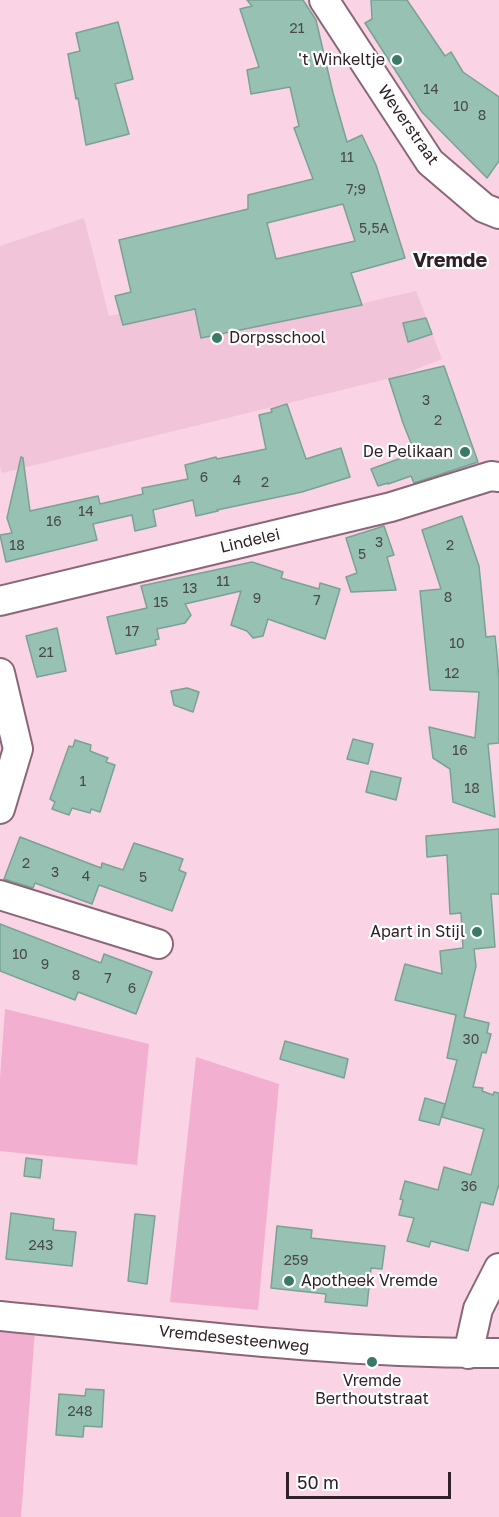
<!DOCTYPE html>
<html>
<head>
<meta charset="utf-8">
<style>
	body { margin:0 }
	#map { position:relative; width:499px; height:1517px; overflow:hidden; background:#fad3e5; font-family:"Golos Text",sans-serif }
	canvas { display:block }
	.scale { position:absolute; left:286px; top:1472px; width:165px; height:27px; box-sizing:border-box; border:3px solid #2f2128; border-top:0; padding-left:8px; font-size:18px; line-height:21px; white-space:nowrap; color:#2f2128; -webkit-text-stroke:4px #fff; paint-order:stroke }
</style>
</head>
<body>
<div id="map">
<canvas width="499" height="1517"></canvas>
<div class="scale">50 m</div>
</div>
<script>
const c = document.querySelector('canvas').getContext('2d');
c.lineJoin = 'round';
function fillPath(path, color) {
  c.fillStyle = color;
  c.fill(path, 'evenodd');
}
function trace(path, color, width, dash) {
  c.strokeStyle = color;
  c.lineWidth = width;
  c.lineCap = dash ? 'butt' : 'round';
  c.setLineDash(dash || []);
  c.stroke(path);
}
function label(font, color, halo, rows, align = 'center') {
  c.font = font + ' "Golos Text",sans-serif';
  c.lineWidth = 4.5;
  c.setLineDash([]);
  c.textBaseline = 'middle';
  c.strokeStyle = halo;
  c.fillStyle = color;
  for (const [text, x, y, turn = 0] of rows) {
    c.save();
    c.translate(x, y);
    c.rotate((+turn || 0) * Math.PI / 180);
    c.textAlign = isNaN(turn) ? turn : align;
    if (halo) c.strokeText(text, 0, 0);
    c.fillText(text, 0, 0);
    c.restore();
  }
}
fillPath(new Path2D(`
	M84 218 109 316 289 273 300 318 416 291 442 359 399 376 2 473 0 466V246Z`), '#f1c4d9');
fillPath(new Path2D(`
	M5 1009 149 1044 137 1165 0 1151V1079Z
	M196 1057 279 1084 258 1310 170 1302Z
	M0 1327 35 1330 21 1517H0Z`), '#f2afd0');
const building = new Path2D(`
	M247 0H303L316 20 333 93 347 142 362 135 376 165 405 258 351 273 362 305 201 338 195 309 123 325 115 296 131 292 119 240 248 209V195L313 179 294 128 299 126 290 87 251 94 247 70 259 67 240 9 252 6ZM343 204 355 241 276 259 267 223Z
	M371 0H407L445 56 451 52 463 72 499 97V161L487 178 422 112 365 23 372 19Z
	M118 22 133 79 115 84 129 134 86 145 78 98 76 99 68 54 80 51 76 33Z
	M426 318 432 334 408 342 403 323Z
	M444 366 478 462 414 483 411 476 388 484V483L378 486 371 469 415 453 403 423 389 379Z
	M287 404 306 459 341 448 350 477 302 492 217 510 218 511 196 516 193 500 153 510 156 526 135 531 132 515 93 524 97 540 6 562 0 535 12 533 7 518 21 457 23 458 30 511 98 496 100 504 143 494 142 488 188 479 185 465 216 457 217 459 266 449 259 415 272 412 271 409Z
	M462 516 479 566 486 637 495 636 497 654 499 680V743L488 744 495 817 453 802 450 769 433 758 429 727 475 738 479 692 430 690 420 591 441 589 422 530Z
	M384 526 394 555 387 557 396 590 351 592 346 577 357 573 346 538Z
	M252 562 283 572 281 578 319 589 320 583 340 589 325 639 268 619 263 636 253 638 247 631 231 625 241 591 185 604 191 615 185 623 157 629 159 639 155 640 156 645 116 654 107 617 147 608 141 586Z
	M57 628 66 671 37 677 26 636Z
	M187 688 199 692 193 712 174 705 171 691Z
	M353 739 373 744 368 764 347 759Z
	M75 740 91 745 90 751 108 758 106 762 115 765 100 812 91 809 90 813 72 808 69 815 52 809 55 802 50 799 69 746 73 747Z
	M371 771 401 778 396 800 366 792Z
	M499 829V894H491L495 947 474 949 476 966 464 1017 489 1023 487 1033 491 1034 486 1053 482 1052 473 1087 483 1088 482 1091 493 1095 494 1092 499 1093V1184L493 1205 481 1202 468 1251 431 1241 429 1247 407 1241 414 1218 399 1215 403 1200 400 1199 405 1181 438 1190 444 1167 471 1175 484 1129 442 1117 457 1060 447 1058 456 1015 395 1000 405 964 442 974 440 951 463 948 461 913 450 914 447 855 427 857 426 836Z
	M20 837 101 868 102 863 123 870 134 843 183 859 179 870 186 873 172 911 99 885 92 904 35 883 33 888 4 879Z
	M0 924 101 963 104 954 152 972 136 1014 78 992 75 1000 0 971Z
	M285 1041 348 1059 344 1078 280 1059Z
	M425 1098 445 1104 439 1125 419 1120Z
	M26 1158 42 1160 40 1178 24 1176Z
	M11 1213 54 1219 53 1230 76 1232 72 1266 6 1259Z
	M135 1214 155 1216 147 1284 128 1281Z
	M277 1226 312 1230 311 1238 385 1246 382 1269 371 1268 367 1306 325 1302 326 1294 271 1288Z
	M86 1389 104 1390 102 1427 84 1426 83 1437 56 1435 59 1394 85 1396Z`);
fillPath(building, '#97c1b3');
trace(building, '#79a295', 1.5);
const minor = new Path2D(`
	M324 0 430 162 484 208 499 214
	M0 601 391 507 491 476 499 477
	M0 673 18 749 0 809
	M0 895 158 944
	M0 1316C166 1332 332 1354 499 1353
	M468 1354 478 1309 499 1268`);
trace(minor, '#896778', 32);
trace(minor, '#fff', 28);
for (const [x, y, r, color] of [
	[397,60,6,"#397967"],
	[217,338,6,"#397967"],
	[465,452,6,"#397967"],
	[477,932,6,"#397967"],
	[289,1281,6,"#397967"],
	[372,1362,6,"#397967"]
]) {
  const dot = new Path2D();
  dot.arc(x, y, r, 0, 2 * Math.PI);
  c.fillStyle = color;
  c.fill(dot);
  trace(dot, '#fff', 2);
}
label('14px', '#49494b', null, [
	["21",297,29],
	["14",431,90],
	["10",461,107],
	["8",482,116],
	["11",347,158],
	["7;9",356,190],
	["5,5A",374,229],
	["3",426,401],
	["2",438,421],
	["6",204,478],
	["4",237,481],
	["2",265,483],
	["14",86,512],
	["16",54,522],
	["3",379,543],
	["18",17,546],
	["2",450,546],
	["5",362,555],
	["11",223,582],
	["13",190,589],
	["8",448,598],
	["9",257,599],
	["7",317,601],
	["15",161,603],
	["17",132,632],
	["10",457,644],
	["21",46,653],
	["12",452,674],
	["16",460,751],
	["1",83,782],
	["18",472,789],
	["2",26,864],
	["3",55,873],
	["4",86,877],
	["5",143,878],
	["10",20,955],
	["9",45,965],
	["8",76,976],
	["7",108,979],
	["6",132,989],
	["30",471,1040],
	["36",469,1187],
	["243",41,1246],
	["259",296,1261],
	["248",80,1412]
]);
label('16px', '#2f2128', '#fff', [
	["'t Winkeltje",385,60],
	["Dorpsschool",229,338,"left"],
	["De Pelikaan",453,452],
	["Apart in Stijl",465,932],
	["Apotheek Vremde",301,1281,"left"],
	["Vremde",372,1381,"center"],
	["Berthoutstraat",372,1399,"center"]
], 'right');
label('16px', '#2f2128', '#fff', [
	["Weverstraat",408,125,55],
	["Lindelei",250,541,-13],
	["Vremdesesteenweg",234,1339,6]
]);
label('bold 20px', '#2f2128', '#fff', [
	["Vremde",450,261]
]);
</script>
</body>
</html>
